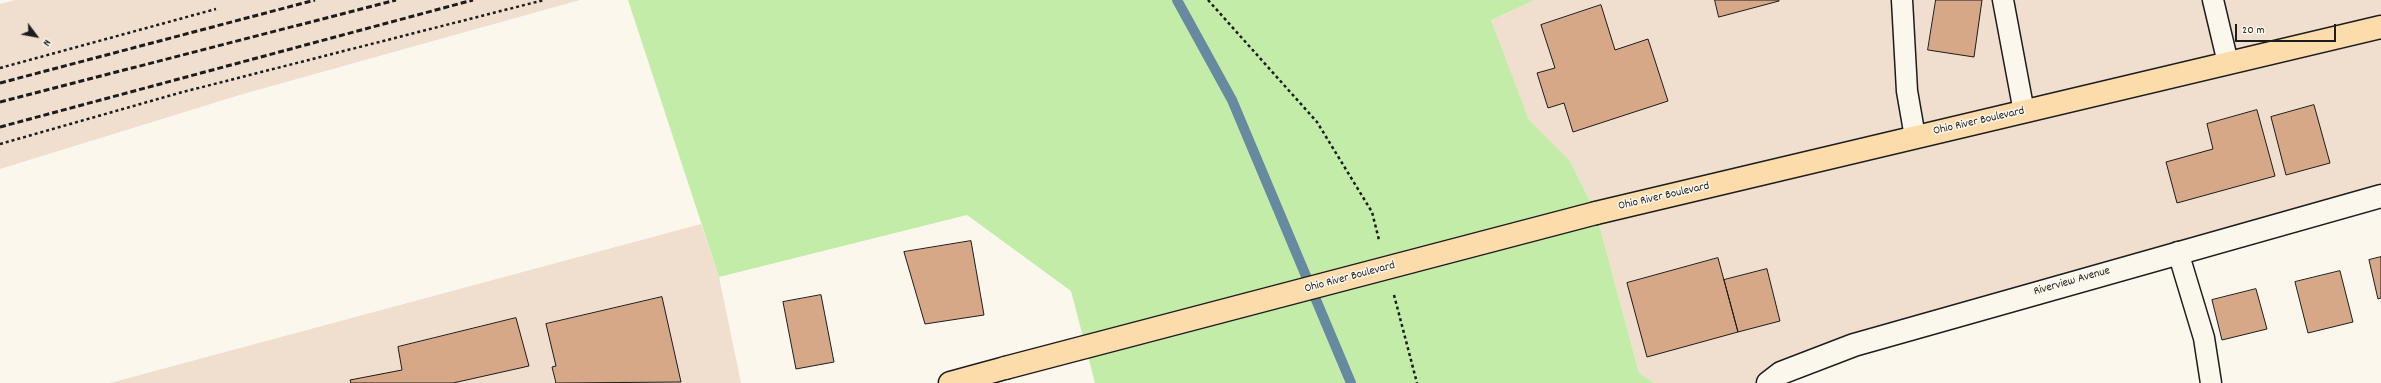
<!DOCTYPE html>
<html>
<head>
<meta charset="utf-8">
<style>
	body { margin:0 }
	#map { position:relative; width:2381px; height:383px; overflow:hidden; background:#fbf7ec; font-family:Dekko,sans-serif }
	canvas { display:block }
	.north { position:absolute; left:16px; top:16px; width:40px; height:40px; -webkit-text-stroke:3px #fbf7ec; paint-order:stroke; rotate:122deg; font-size:11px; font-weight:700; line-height:16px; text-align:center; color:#1c1c1c }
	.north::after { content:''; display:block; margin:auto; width:14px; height:18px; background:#1c1c1c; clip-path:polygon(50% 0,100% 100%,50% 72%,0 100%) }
	.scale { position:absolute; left:2235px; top:24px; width:101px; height:18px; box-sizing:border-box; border:2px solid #1c1c1c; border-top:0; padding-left:5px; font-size:12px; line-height:14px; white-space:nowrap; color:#1c1c1c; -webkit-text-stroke:3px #fbf7ec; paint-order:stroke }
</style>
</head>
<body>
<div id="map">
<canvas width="2381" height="383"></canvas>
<div class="north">N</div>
<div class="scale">20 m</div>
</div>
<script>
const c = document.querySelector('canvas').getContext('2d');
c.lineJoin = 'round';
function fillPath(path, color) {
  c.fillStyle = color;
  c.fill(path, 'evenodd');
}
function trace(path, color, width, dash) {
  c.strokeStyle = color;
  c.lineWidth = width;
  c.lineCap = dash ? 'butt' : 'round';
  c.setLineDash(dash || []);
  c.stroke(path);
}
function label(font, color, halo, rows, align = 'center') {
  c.font = font + ' Dekko,sans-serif';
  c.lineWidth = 3;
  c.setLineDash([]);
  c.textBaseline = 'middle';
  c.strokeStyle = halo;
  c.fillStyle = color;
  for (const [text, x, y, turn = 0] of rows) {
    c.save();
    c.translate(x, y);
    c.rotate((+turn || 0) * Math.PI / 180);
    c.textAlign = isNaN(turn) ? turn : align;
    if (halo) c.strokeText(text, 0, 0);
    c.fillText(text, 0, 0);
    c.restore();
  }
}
fillPath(new Path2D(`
	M15 0H580L243 94 0 169V4Z
	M1535 0H2381V196L2178 252 1768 383H1654L1639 373 1596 213 1570 161 1529 121 1491 20Z
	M701 224 719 277 741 383H110Z`), '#f0dfce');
fillPath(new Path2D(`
	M628 0H1535L1491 20 1529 120 1570 161 1596 213 1639 373 1654 383H1095L1071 291 967 215 719 277Z`), '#c2eca8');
trace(new Path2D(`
	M1177 0 1232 100 1351 383`), '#688aa1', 10);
const building = new Path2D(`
	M1715 0H1779V1L1719 17Z
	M1936 0H1982L1974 57 1928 50Z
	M1601 5 1615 50 1648 39 1668 101 1573 132 1564 103 1548 108 1537 73 1555 68 1541 25Z
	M2314 105 2330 163 2286 175 2271 117Z
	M2257 110 2275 176 2177 203 2166 162 2213 149 2207 124Z
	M971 241 984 315 925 324 904 252Z
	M2381 257V298L2378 299 2369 260Z
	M1718 258 1738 332 1647 357 1627 283Z
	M1767 269 1780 321 1738 332 1724 280Z
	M2340 271 2353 322 2308 333 2295 282Z
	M2256 289 2267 329 2222 340 2212 300Z
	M821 295 834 362 796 369 783 302Z
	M662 297 681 382 556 383 552 367 556 366 546 324Z
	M516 318 529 366 453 383H351L350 380 402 370 398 347Z`);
fillPath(building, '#d6a887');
trace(building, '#1c1c1c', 1);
const service = new Path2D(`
	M1902 0 1907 91 1915 137
	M2003 0 2024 112
	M2213 0 2228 63
	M2178 252 2204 338 2211 383`);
const minor = new Path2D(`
	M1768 383 1781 373 1854 345 2381 196`);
const trunk = new Path2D(`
	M1596 213 2381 27
	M950 383 1005 368`);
trace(service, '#1c1c1c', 23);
trace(minor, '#1c1c1c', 25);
trace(trunk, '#1c1c1c', 25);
trace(new Path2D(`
	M1208 0 1317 122 1372 212 1379 240
	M0 68 216 9
	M0 144 179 93 544 0
	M1394 295 1417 383`), '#1c1c1c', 2.5, [3, 3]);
trace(service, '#fbf7ec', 20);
trace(minor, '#fbf7ec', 22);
trace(trunk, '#fddcac', 22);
trace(new Path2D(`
	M0 83 315 0
	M0 102 396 0
	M0 127 473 0`), '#1c1c1c', 3, [6, 3]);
const trunkBridge = new Path2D(`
	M1005 368 1596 213`);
trace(trunkBridge, '#1c1c1c', 25, []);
trace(trunkBridge, '#fddcac', 22);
label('12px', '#1c1c1c', '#fbf7ec', [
	["Ohio River Boulevard",1979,122,-13],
	["Ohio River Boulevard",1664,197,-13],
	["Ohio River Boulevard",1350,278,-15],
	["Riverview Avenue",2072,282,-16]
]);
</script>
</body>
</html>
